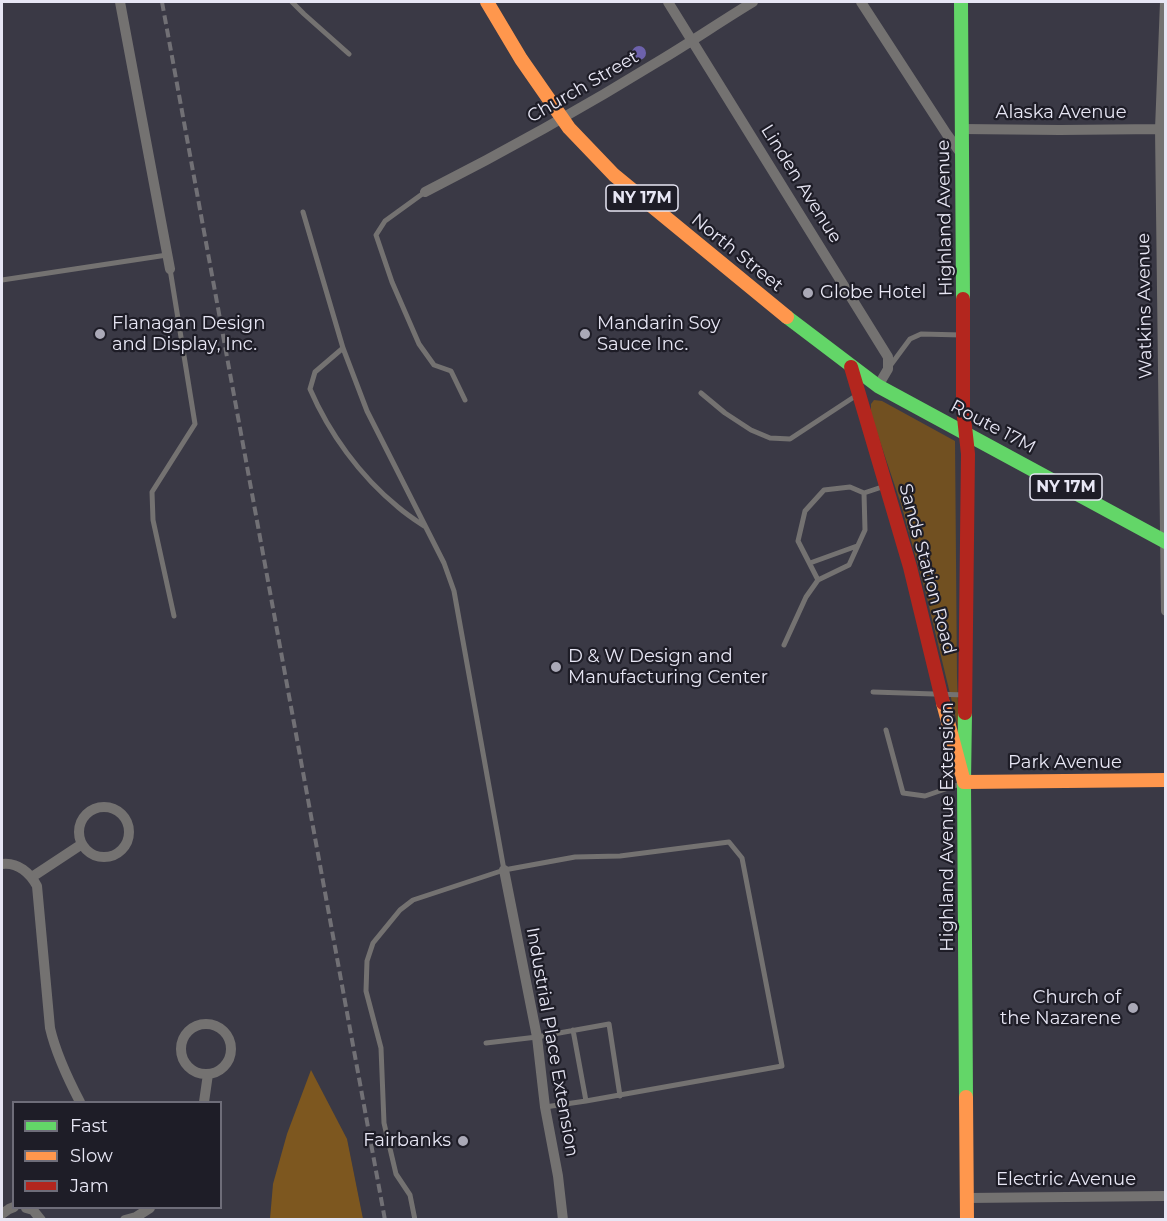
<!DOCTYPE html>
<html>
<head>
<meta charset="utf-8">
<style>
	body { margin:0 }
	#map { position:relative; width:1167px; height:1221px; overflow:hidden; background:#3a3945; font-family:Montserrat,sans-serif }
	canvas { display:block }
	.frame { position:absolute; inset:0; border:3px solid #e7e6f4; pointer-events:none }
	.legend { position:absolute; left:12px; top:1101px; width:210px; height:108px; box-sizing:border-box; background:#1e1d27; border:2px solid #6e6d79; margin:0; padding:8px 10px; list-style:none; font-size:18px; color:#e7e6f4 }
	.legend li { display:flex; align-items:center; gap:12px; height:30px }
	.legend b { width:30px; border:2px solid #6e6d79 }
</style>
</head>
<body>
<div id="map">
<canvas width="1167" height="1221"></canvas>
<div class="frame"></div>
<ul class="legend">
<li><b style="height:8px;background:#63d668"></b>Fast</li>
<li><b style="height:8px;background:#ff974d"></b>Slow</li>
<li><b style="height:8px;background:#b3261e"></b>Jam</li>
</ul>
</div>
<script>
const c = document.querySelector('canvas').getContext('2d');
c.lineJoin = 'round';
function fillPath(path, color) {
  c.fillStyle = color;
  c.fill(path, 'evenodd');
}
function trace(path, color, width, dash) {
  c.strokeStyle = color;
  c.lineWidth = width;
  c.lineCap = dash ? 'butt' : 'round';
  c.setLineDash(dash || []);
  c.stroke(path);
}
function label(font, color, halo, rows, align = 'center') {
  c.font = font + ' Montserrat,sans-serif';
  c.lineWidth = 4.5;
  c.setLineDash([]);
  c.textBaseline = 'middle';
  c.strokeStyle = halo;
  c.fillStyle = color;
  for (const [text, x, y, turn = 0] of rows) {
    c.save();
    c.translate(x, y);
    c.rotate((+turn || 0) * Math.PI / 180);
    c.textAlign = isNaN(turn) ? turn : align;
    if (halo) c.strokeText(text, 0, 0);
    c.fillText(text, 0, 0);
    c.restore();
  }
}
fillPath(new Path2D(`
	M874 400 882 401 955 441 957 677 959 731 926 594 901 504 871 415V404Z`), '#715021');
fillPath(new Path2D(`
	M311 1070 347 1139 363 1219H270L273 1184 287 1134Z`), '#7d571f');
fillPath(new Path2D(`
	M632 53a7 7 0 1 1 14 0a7 7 0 1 1-14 0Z`), '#6d62ac');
trace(new Path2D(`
	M292 2 304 14 349 54
	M425 192 385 221 376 235 392 282 419 344 434 365 451 371 465 400
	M303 212 343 348 367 411 444 563 454 591 504 870
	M170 269 195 424 152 492 153 520 174 616
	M2 280 167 255
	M343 348 315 372 310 389C329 433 360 476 398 507 406 514 415 520 424 526
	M890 366 910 339 921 334 962 335
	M701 393 725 413 751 430 770 438 790 439 857 395
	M810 563 857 546
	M818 580 798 541 805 511 824 490 850 487 864 493
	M784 645 806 597 818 580 849 565 865 530 864 493 885 486
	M873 692 965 695
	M886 730 903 793 925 796 963 783
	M486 1043 537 1037 609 1024 620 1096
	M545 1107 586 1101
	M415 1220 410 1195 396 1174 384 1123 381 1048 366 991 367 961 373 943 400 910 413 900 504 870 575 857 620 856 729 842 742 858 782 1066 586 1101 573 1030`), '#747271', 5);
trace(new Path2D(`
	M120 2 170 269
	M668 2 888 357V369L878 386
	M861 2 946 133 962 155
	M1165 2 1160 129 1166 611
	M962 129 1060 130 1160 129
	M425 192C506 151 586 106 664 58 694 40 723 20 753 2
	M79 832a25 25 0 1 1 50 0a25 25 0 1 1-50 0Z
	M2 864C18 862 30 873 37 886L50 1028C56 1054 68 1079 80 1102
	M504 870 537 1037 545 1107 558 1176 563 1220
	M32 877 82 844
	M181 1049a25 25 0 1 1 50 0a25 25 0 1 1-50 0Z
	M204 1102 208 1074
	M967 1198 1166 1196
	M26 1208 33 1210 41 1220
	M2 1214 9 1209 14 1207
	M125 1220 136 1217 150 1208`), '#747271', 10);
trace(new Path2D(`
	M961 2 963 299
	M787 317 878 386 1166 542
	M965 713 964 782 966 1097`), '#63d668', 14);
trace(new Path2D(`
	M487 2 521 59 569 128 614 175 787 317
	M943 703 964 782 1166 780
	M966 1097 967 1220`), '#ff974d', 14);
trace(new Path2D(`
	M963 299V408L968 454 965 713
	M851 367 910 567 943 703`), '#b3261e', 14);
trace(new Path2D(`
	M162 2 385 1220`), '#717075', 4, [9, 4.5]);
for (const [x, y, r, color] of [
	[808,293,6,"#aaa9b7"],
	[100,334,6,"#aaa9b7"],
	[585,334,6,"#aaa9b7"],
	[556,667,6,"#aaa9b7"],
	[1133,1008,6,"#aaa9b7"],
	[463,1141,6,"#aaa9b7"]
]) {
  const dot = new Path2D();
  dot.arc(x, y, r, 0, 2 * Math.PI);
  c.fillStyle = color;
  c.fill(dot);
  trace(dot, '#1e1d27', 2);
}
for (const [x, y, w] of [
	[642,198,72],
	[1066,487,72]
]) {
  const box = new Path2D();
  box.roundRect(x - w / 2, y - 13, w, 26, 4.5);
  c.fillStyle = '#1e1d27';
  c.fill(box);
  trace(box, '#e7e6f4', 1.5);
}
label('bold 16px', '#e7e6f4', null, [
	["NY 17M",642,198],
	["NY 17M",1066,487]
]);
label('18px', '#e7e6f4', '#1e1d27', [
	["Church Street",583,87,-30],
	["Alaska Avenue",1061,113],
	["Linden Avenue",801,184,58],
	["Highland Avenue",945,218,-91],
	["North Street",737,253,39],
	["Watkins Avenue",1145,306,-91],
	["Route 17M",993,427,28],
	["Sands Station Road",927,569,75],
	["Park Avenue",1065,763],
	["Highland Avenue Extension",948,827,-90],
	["Industrial Place Extension",552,1042,80],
	["Electric Avenue",1066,1180]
]);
label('18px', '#e7e6f4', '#1e1d27', [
	["Globe Hotel",820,293],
	["Flanagan Design",112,324],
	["and Display, Inc.",112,345],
	["Mandarin Soy",597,324],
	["Sauce Inc.",597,345],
	["D & W Design and",568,657],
	["Manufacturing Center",568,678],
	["Church of",1121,998,"right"],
	["the Nazarene",1121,1019,"right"],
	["Fairbanks",451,1141,"right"]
], 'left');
</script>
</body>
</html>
